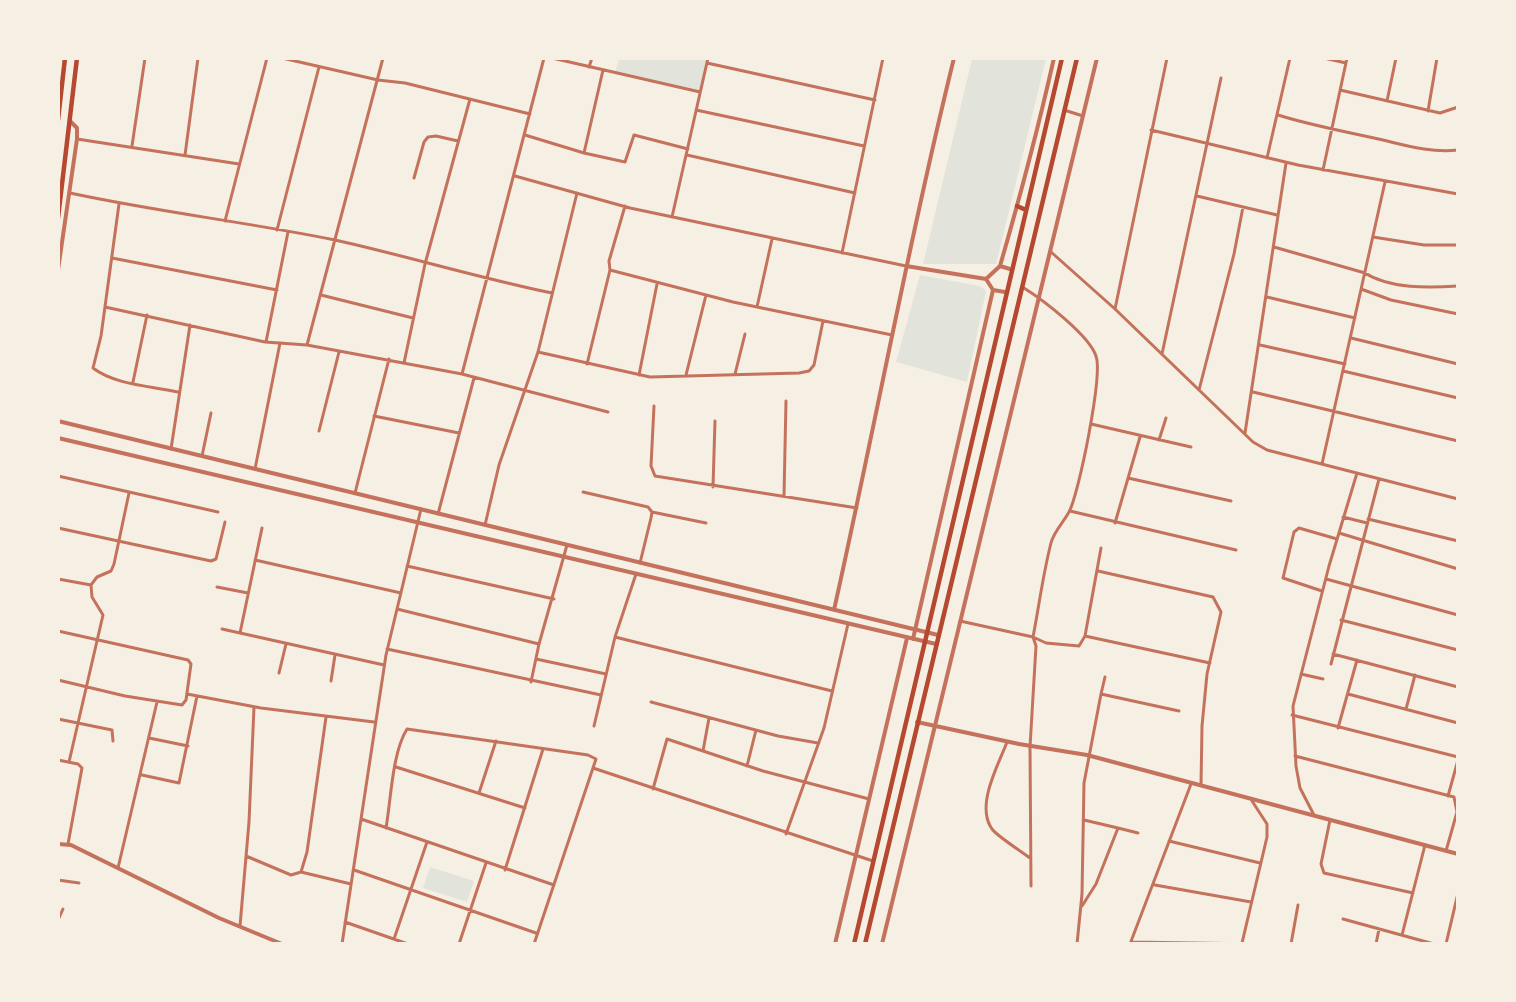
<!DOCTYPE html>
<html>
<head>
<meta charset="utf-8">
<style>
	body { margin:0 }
	#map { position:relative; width:1516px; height:1002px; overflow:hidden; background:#f6efe4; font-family:"Work Sans",sans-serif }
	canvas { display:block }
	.frame { position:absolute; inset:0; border:60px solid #f6efe4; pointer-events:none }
</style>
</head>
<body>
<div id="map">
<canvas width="1516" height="1002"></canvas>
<div class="frame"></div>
</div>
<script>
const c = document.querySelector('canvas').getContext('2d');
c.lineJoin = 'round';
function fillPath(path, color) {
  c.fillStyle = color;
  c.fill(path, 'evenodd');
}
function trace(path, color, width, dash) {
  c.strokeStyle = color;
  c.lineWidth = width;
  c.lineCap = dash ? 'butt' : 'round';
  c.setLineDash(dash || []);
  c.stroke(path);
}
fillPath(new Path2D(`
	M619 59H708L700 92 615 73Z
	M972 59H1046L996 264H923Z
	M920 275 980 286 986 291 967 382 896 362Z
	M430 867 474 881 467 902 423 888Z`), '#e2e4dc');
trace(new Path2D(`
	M282 58 378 80 405 83 530 114
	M383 58 307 345 462 374 608 412
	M552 58 700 92
	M1324 58 1346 63
	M707 63 875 100
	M589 67 592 58
	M1340 90 1440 113 1458 107
	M1387 101 1396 58
	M696 110 864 146
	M1064 110 1083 116
	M1428 111 1437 58
	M1278 115C1313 126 1348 132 1383 140 1408 146 1432 153 1458 150
	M1151 130 1298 165 1458 194
	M525 135 584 153 603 70
	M77 139 239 164
	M132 146 145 58
	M584 153 625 162 634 135 688 149
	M185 155 198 58
	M687 155 855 193
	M1267 158 1290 58
	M1323 170 1347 58
	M515 176 630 208 906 266
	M414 178 424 142 428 137 436 136 458 141
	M70 193C158 212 247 222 335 240 407 256 479 278 552 293
	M1197 196 1277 215
	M119 204 101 336 93 368C115 385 151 386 178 392
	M672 217 708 58
	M225 221 267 58
	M277 230 319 67
	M1373 237 1424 245H1458
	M1274 247 1365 273C1390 289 1429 288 1458 286
	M1051 252 1115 309 1253 442 1267 450 1458 499
	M842 253 883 58
	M112 258 277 290
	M610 270 733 302 892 335
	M1361 289 1391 300 1458 314
	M321 295 413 318
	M1267 297 1355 318
	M105 307 265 342 307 345
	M757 307 772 239
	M1115 309 1167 58
	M1351 338 1458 364
	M266 342 288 232
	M1260 345 1345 364
	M538 352 650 377 799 373 809 371 814 365 823 321
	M1162 354 1221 78
	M404 363 425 264 470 99
	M587 364 610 270 609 261 625 206
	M1343 371 1458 398
	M462 374 544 58
	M735 374 745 334
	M639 375 657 284
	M686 375 706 295
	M133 382 147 315
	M1199 390 1234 254 1243 207
	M1253 392 1458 441
	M654 406 651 466 655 476 857 508
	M374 416 459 433
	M1091 424 1191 447
	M319 431 339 352
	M1245 433 1286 163
	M1159 440 1166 418
	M171 449 190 325
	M202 456 211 413
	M1322 464 1385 182
	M255 469 280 343
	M58 476 218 512
	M1128 478 1231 501
	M713 487 715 421
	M583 492 648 507 652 512 651 518 640 563
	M355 493 389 359
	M784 496 786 401
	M1070 511 1236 550
	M652 512 706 523
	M438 514 474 378
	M1343 517 1367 523
	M1368 519 1458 541
	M1115 523 1140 437
	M485 525 499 465 538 352 577 193
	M58 528 211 561 216 559 225 522
	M1339 533 1458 569
	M255 560 401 593
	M407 566 554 599
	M1098 571 1213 597 1221 612 1207 674 1202 726 1201 785
	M58 579 91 585
	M1326 579 1458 615
	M217 587 248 593
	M1322 591 1283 578 1294 532 1299 528 1337 539
	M397 609 539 644
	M1341 620 1458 650
	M960 621 1033 637C1039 606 1043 574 1051 543 1054 531 1063 523 1069 512 1079 493 1103 375 1096 356 1089 335 1043 300 1024 288
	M222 629 384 665
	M58 631 188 660 191 664 186 700 182 705 125 696 58 680
	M240 633 262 528
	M1085 636 1210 663
	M615 637 832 691
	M1033 637 1046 643 1079 646 1085 636 1101 548
	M387 649 601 695
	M1333 654 1458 687
	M536 659 606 674
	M1331 664 1379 479
	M279 673 286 644
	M1301 674 1323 679
	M331 681 335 655
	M531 682 539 644 567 545
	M187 694 261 708 374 722
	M1101 694 1105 677
	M1348 694 1458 723
	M651 702 778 736 818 743
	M1406 709 1415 675
	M1292 715 1458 757
	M58 719 112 730 113 741
	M594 726 615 637 636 574
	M1338 728 1357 660
	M149 738 188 746
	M1007 742C999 764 975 805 992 829 998 837 1021 851 1030 858
	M703 751 709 718
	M1295 756 1454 797 1457 812 1446 851
	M58 760 78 764 82 768 68 844
	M69 762 103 615 92 597 91 585 97 577 111 571 114 564 129 493
	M747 766 756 730
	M396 767 525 808
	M593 768 873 861
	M142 775 179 783 197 696
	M653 789 667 739 763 771 869 799
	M479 793 496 741
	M1448 796 1458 760
	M1314 815 1300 788 1296 766 1293 706 1329 566 1357 473
	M361 819 554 885
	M1330 820 1321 864 1324 873 1413 893
	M386 828C391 800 392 753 407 729L588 755 596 759 534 944
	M1118 828 1138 833
	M786 834 824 728 848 624
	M1169 841 1260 863
	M246 856 291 875 301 872 307 852 326 717
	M118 868 157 702
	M354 870 536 933
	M505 870 543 749
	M301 872 351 884
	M58 880 79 883
	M1155 885 1251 902
	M1031 886 1030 747 1036 646 1033 637
	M1082 906 1096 884 1118 828 1084 820
	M1343 919 1434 944
	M58 920 63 909
	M345 922 408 944
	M240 926 249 822 254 707
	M1402 935 1425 845
	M394 939 427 842
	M1131 942 1258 944
	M1242 943 1267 837V824L1252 801
	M342 944 386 655 421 509
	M459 944 486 863
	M1077 944 1082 894 1084 783 1101 694 1179 711
	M1130 944 1191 784
	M1291 944 1298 905
	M1376 944 1379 929
	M1446 944 1458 893`), '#c5725c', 3);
trace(new Path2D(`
	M906 266 986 279 993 290 1005 292
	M1000 266C1020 197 1038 129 1054 58
	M58 270 77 139V128L70 121
	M986 279 1000 266 1010 269
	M58 421 938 635
	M58 438 936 644
	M834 610C875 426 909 241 954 58
	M913 639 993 290
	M917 722 1019 744 1087 755 1458 854
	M58 844 71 845 219 918 282 944
	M835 944 907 638
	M882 944 1097 58`), '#c5725c', 4);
trace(new Path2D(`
	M58 120 65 58
	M1017 206 1026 210
	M58 218 77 58
	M854 944 1062 58
	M865 944 1077 58`), '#b5482f', 4.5);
</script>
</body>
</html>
